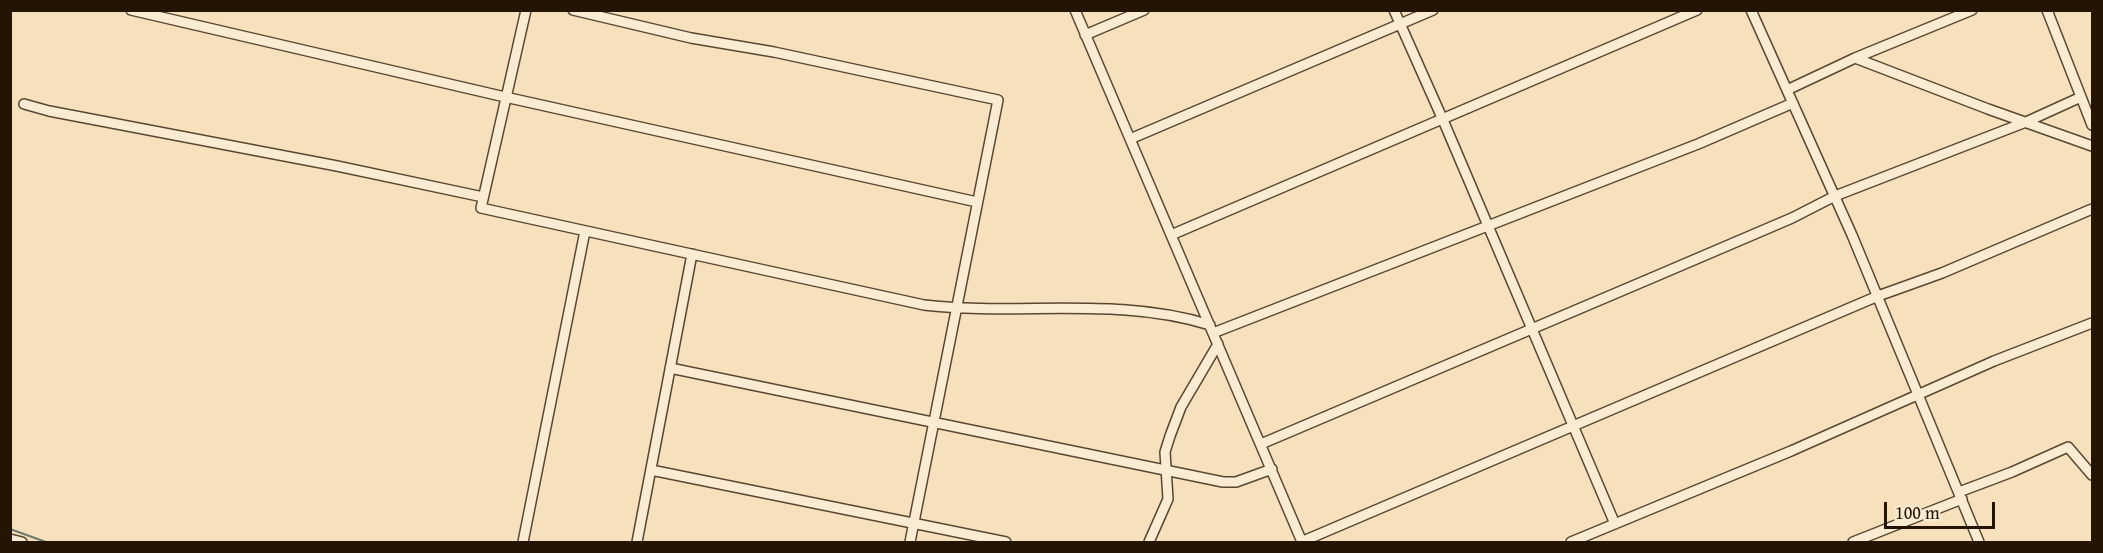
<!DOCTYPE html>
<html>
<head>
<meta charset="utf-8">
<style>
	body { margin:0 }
	#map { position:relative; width:2103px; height:553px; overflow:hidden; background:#f7e1bc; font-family:"Gentium Book Plus",serif }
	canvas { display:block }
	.frame { position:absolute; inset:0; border:12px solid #241403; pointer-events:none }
	.scale { position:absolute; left:1884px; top:502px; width:111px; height:27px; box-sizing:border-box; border:3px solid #241403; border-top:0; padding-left:8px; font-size:18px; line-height:21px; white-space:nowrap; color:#241403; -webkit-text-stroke:4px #faecd3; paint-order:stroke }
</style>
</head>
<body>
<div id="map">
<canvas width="2103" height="553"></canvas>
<div class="frame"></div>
<div class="scale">100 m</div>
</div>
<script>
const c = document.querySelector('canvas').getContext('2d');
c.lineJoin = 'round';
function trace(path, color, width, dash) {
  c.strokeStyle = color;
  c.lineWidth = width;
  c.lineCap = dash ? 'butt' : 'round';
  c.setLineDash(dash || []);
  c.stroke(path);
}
trace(new Path2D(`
	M10 529 46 542`), '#6d796e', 2);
const minor = new Path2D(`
	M131 10 505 97 977 202
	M526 10 481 208 924 305C1019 316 1117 296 1210 325
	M573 10 691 38 774 52 998 100 910 542
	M1075 10 1302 542
	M1394 10 1443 120 1615 524
	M1751 10 1852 235 1979 542
	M2047 10 2092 125
	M1085 35 1144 10
	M1855 58 1988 109 2092 146
	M1787 90 1855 58 1972 10
	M24 104 49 111 337 166 483 197
	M1130 139 1433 10
	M1171 235 1697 10
	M1213 333 1698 144 1793 103
	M670 368 1223 482H1236L1272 469
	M1261 444 1661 274 1792 218 1835 196 2026 122 2081 97
	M651 470 1006 542
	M1959 492 2012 472 2068 447 2092 475
	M10 539 22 542
	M523 542 585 231
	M637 542 692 254
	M1149 542 1168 499 1165 452 1170 436 1181 407 1218 344
	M1301 542 1878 296 1942 273 2092 209
	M1571 542 1791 451 1994 361 2092 323
	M1853 542 1962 499`);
trace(minor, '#594731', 12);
trace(minor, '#faecd3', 9);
</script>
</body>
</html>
